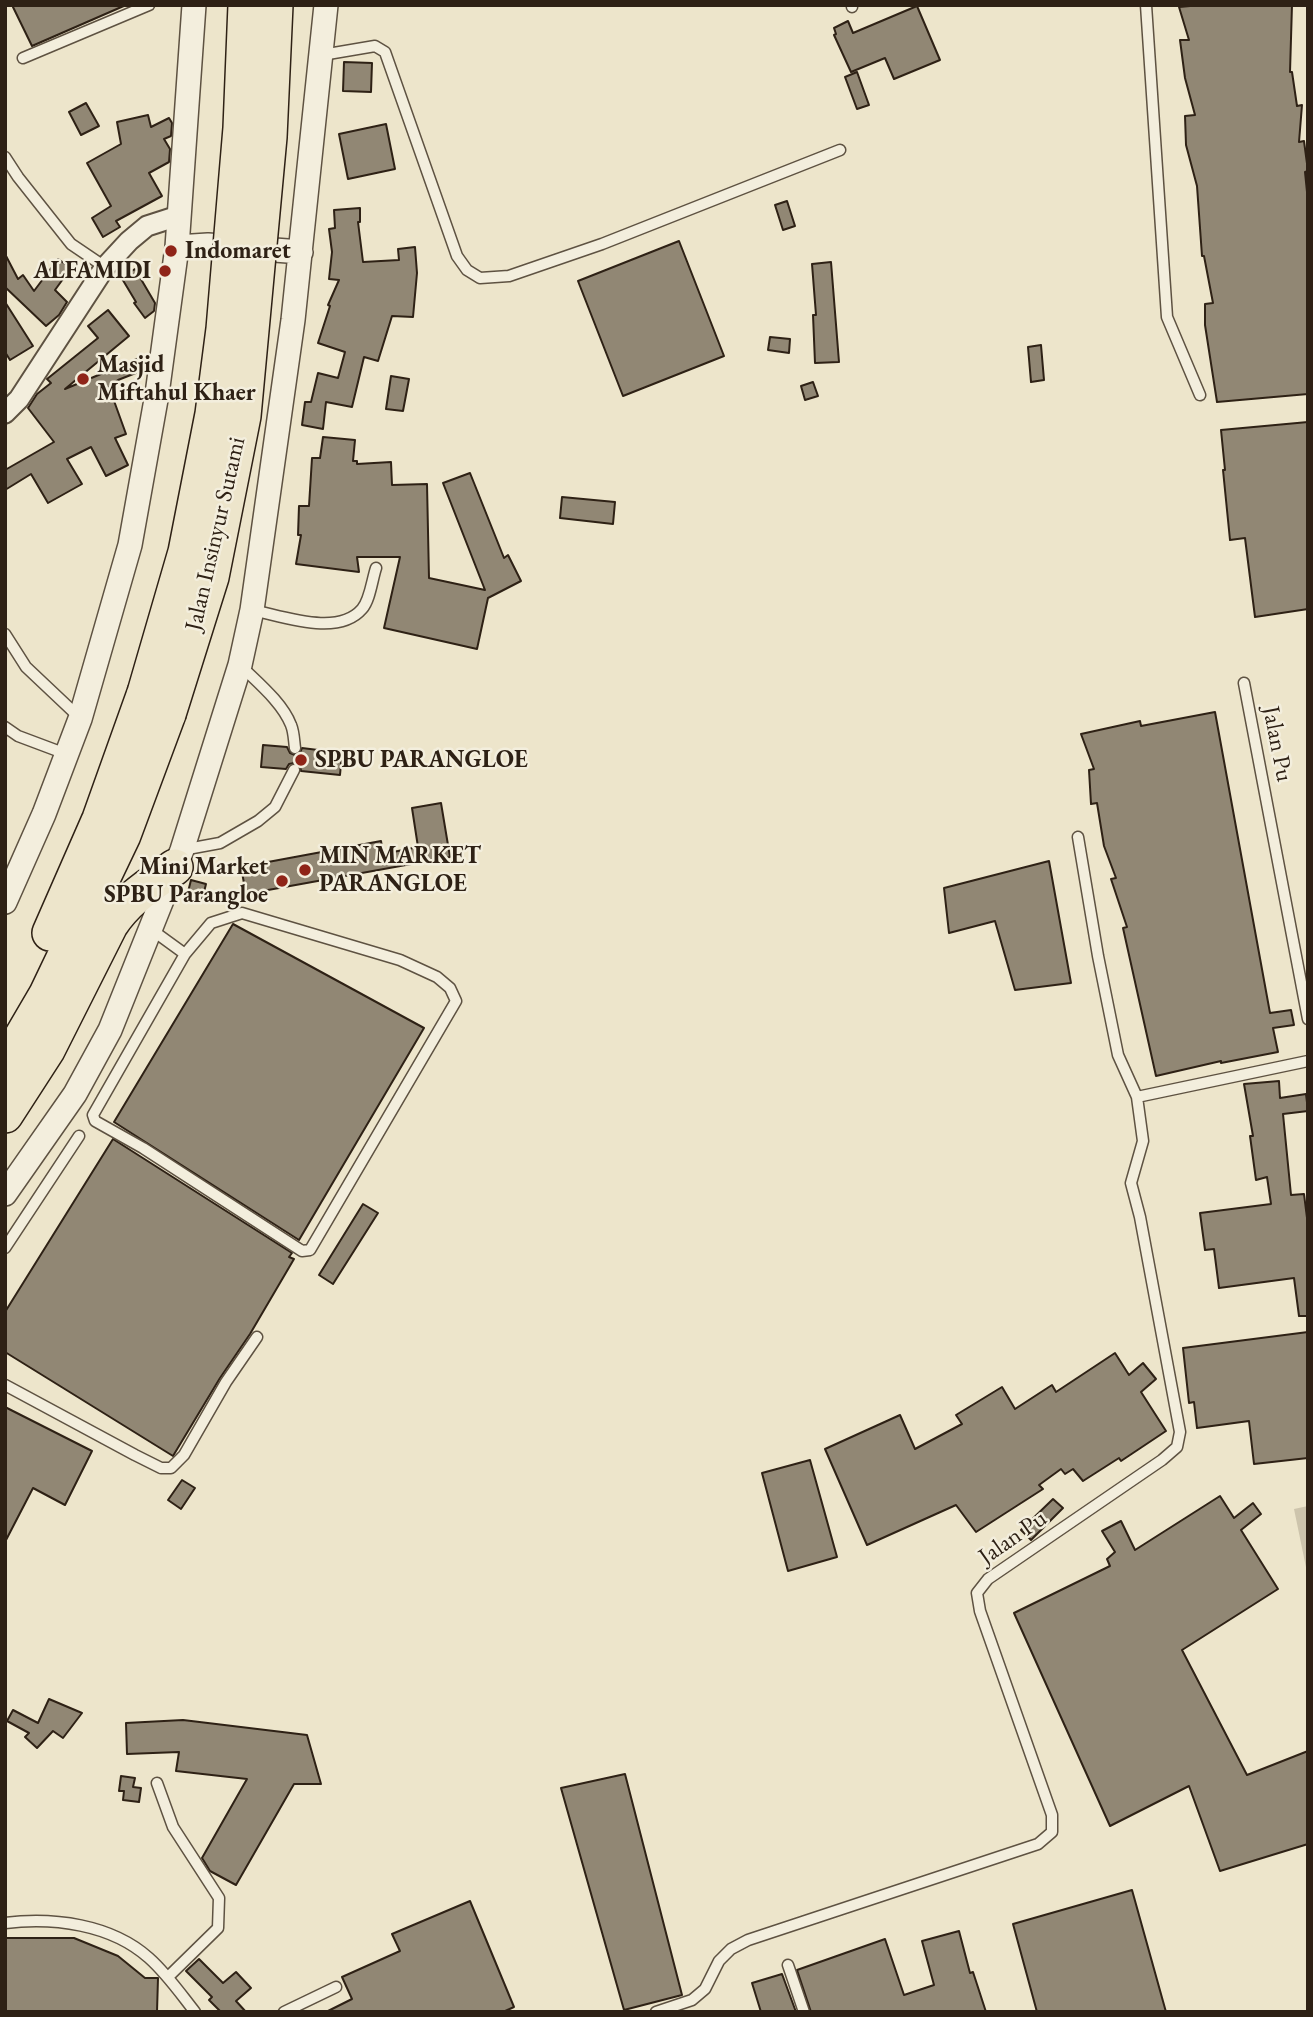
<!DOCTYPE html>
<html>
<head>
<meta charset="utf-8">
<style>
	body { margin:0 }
	#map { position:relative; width:1313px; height:2017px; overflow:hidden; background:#ede5cb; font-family:"EB Garamond",serif }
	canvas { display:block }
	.frame { position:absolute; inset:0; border:7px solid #2e2115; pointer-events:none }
</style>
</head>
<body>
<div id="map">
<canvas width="1313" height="2017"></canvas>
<div class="frame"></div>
</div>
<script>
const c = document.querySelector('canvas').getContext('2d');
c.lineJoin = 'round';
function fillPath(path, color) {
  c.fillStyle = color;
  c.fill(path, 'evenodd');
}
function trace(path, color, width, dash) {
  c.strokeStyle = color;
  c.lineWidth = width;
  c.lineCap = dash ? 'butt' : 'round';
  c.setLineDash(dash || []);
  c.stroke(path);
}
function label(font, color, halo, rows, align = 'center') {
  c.font = font + ' "EB Garamond",serif';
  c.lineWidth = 5;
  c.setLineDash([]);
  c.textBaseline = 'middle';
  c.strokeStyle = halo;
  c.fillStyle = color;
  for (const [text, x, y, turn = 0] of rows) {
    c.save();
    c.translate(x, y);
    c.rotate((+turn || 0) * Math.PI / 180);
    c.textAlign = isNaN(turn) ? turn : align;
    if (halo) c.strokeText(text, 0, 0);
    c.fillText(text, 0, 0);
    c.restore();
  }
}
fillPath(new Path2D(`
	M1308 1506V1577L1294 1509Z`), '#cdc4ac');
const building = new Path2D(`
	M12 5H126L32 46Z
	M1201 5H1292L1290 72H1292L1297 106 1302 105 1299 142 1304 141 1308 171 1305 172 1308 202V394L1217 402 1205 325V304L1213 303 1204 256H1202L1197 186 1186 145 1185 116 1195 115 1185 78 1180 40H1189L1179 7Z
	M917 6 940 60 894 79 885 58 851 72 834 35 836 34 834 28 848 21 853 33Z
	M344 62 372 63 371 92 343 91Z
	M857 72 869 105 857 109 845 77Z
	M86 103 99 126 81 135 69 112Z
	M148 115 151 127 169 118 172 123 171 136 164 139 170 149 169 162 149 173 162 196 116 221 120 227 103 237 92 218 111 206 87 163 121 144 117 122Z
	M386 124 395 169 348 179 339 134Z
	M787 201 795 226 783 230 775 205Z
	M360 208V222H358L363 262 399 260 398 249 415 247 417 273 413 317 392 316 378 361 364 357 352 407 326 402 323 429 302 425 305 402H311L318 373 338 378 345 352 318 343 330 306 328 305 339 280 329 279 332 252 329 229 335 228 334 210Z
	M679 241 724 356 623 396 578 281Z
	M5 254 18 279 23 275 34 291 58 259 71 268 55 290 67 302 59 315 46 326 5 287Z
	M831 262 839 362 815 363 813 315H816L812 264Z
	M135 269 155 303 154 311 145 318 134 303 136 302 121 277Z
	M5 302 33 346 10 360 5 352Z
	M108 310 129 336 65 389 144 356 146 369 118 380 109 387 126 434 115 438 128 465 106 476 91 447 67 459 82 484 48 503 31 474 5 490V470L54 442 28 408 37 394 51 383 47 379 98 338 88 326Z
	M770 337 790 339 789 353 768 350Z
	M1041 345 1044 380 1031 382 1028 347Z
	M391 376 409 379 403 411 386 409Z
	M813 382 818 396 805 400 801 386Z
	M1308 422V609L1255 617 1245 538 1230 540 1223 470H1225L1221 430Z
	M323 437 355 440 353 461H357V464L391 462 392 485 427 484 429 578 485 590 443 483 470 473 504 558 508 555 521 581 488 598 477 649 384 628 400 557H357L359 572 296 564 301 535H298L299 506H309L312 458H320Z
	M562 497 615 502 613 524 560 518Z
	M1215 712 1270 1013 1291 1010 1294 1025 1273 1028 1278 1052 1221 1063V1061L1156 1076 1123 928 1127 927 1111 879 1116 878 1104 846 1097 803 1091 804 1089 770 1094 769 1081 734 1140 721 1141 726Z
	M263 745 287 747 290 753 295 755 300 753 302 748 342 753 340 775 301 771 300 765 294 763 289 764 286 769 261 767Z
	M441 803 450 857 246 894 241 867 381 841 383 854 418 847 412 808Z
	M1049 861 1071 983 1015 990 995 921 949 933 944 888Z
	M191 880 206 884 202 900 187 896Z
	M233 924 424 1028 299 1240 114 1122Z
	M1279 1081 1280 1098 1306 1094 1308 1111 1283 1114 1291 1195 1304 1194 1308 1226V1316H1299L1294 1278 1219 1288 1214 1249 1205 1250 1200 1213 1271 1204 1267 1177 1256 1180 1250 1136H1253L1244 1084Z
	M113 1139 292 1253 289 1257 294 1259 250 1334 220 1378 173 1456 5 1352V1312Z
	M363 1204 378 1213 333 1284 319 1275Z
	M1308 1332V1458L1254 1464 1249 1421 1197 1428 1194 1402 1189 1403 1183 1348Z
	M1115 1353 1129 1375 1143 1363 1156 1379 1141 1392 1166 1431 1121 1461 1119 1458 1083 1481 1073 1469 1065 1474 1061 1469 1039 1485 1043 1489 976 1532 956 1505 867 1545 825 1449 900 1415 915 1449 962 1424 956 1415 1002 1387 1015 1409 1052 1385 1056 1392Z
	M5 1407 92 1451 65 1505 33 1488 5 1542Z
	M810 1460 837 1557 788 1571 762 1473Z
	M182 1480 195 1488 181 1509 168 1500Z
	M1220 1496 1234 1518 1253 1503 1261 1514 1241 1530 1278 1589 1182 1650 1247 1775 1308 1751V1844L1220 1871 1189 1786 1110 1826 1014 1613 1110 1566 1107 1559 1115 1552 1102 1531 1121 1521 1135 1550Z
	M1053 1499 1063 1508 1031 1540 1021 1530Z
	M49 1699 82 1713 63 1738 53 1731 37 1748 25 1737 29 1733 7 1721 13 1710 38 1723Z
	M183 1720 307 1735 321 1784H294L236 1885 210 1871 202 1858 247 1779 176 1771 179 1752 127 1754 126 1723Z
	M625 1774 682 1995 624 2010 561 1788Z
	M121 1776 135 1778 133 1787 141 1788 139 1802 123 1800 124 1791H119Z
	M1132 1890 1166 2012H1037L1013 1924Z
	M470 1901 514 2007 503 2012H326L352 1999 342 1977 400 1951 392 1934Z
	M959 1931 970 1973 973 1972 986 2012H811L797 1970 885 1939 904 1995 934 1985 922 1941Z
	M5 1938H74L118 1956 145 1978H158L157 2012H5Z
	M199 1959 223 1983 236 1972 251 1988 236 2001 246 2012H221L209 2000 212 1997 186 1971Z
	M782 1974 796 2012H761L752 1983Z`);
fillPath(building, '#918774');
trace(building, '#2e2115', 2);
const service = new Path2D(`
	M852 5V7
	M1146 5 1167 317 1200 395
	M322 55 375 46 385 52 457 256 467 270 480 278 509 276 602 244 840 150
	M23 58 149 5
	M5 157 18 177 71 244 105 267
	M252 610C283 616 338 637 362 609 370 600 372 580 376 568
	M5 634 26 667 80 718
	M240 665C257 682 282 702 291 725 294 732 294 741 295 748
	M1244 683 1308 1019
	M5 727 18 736 66 754
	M1078 837 1098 956 1118 1055 1137 1097
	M182 850 220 843 258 821 275 807 294 770
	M242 913 400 960 437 977 450 988 456 1001 310 1250 302 1251 143 1148 95 1121 93 1115 185 954 211 923Z
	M152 930 185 954
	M5 1248 79 1136
	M5 1385 135 1455 161 1468H171L184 1455 226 1382 257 1337
	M157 1783 173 1827 219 1898 218 1928 168 1977
	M5 1923C53 1917 111 1924 149 1958 167 1974 180 1993 195 2012
	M788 1965 804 2012
	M284 2012 336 1987
	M656 2012 692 2000 705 1989 719 1961 731 1949 748 1940 1038 1844 1052 1832V1815L980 1611 977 1593 988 1579 1162 1460 1177 1447 1180 1432 1140 1217 1131 1183 1143 1141 1137 1097 1308 1061`);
const minor = new Path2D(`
	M5 413 19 399 105 267 129 241 147 226 178 216`);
const tertiary = new Path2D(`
	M177 247 208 245 301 252
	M5 902 44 814 80 719 130 545 157 394 177 247 194 5
	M5 1194 75 1094 110 1030 182 850 240 665 252 610 293 320 326 5`);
const motorway = new Path2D(`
	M50 933 100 819 145 693
	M5 1066 47 994 123 835 168 714
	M5 1115 47 1050 110 925C127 899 150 885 175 867`);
trace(service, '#5e5242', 13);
trace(minor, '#5e5242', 23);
trace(tertiary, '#5e5242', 26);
trace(motorway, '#2e2115', 38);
trace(service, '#f3eedd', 10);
trace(minor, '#f3eedd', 19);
trace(tertiary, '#f3eedd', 23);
trace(motorway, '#ede5cb', 35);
const motorwayBridge = new Path2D(`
	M145 693 186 552 213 414 224 329 241 128 246 5
	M168 714 211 577 243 416 269 137 275 5`);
trace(motorwayBridge, '#2e2115', 38, []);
trace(motorwayBridge, '#ede5cb', 35);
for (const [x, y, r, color] of [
	[171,251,7,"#8f2418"],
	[165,271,7,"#8f2418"],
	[83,379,7,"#8f2418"],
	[301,760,7,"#8f2418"],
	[305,870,7,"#8f2418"],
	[282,881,7,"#8f2418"]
]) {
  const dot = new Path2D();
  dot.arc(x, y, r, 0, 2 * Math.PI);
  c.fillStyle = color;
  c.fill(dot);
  trace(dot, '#f3eedd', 2.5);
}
label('bold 24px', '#2e2115', '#f3eedd', [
	["Indomaret",185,251],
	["ALFAMIDI",151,271,"right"],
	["Masjid",97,365],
	["Miftahul Khaer",97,393],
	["SPBU PARANGLOE",315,760],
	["MIN MARKET",319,856],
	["PARANGLOE",319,884],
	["Mini Market",268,867,"right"],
	["SPBU Parangloe",268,895,"right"]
], 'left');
label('24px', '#2e2115', '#f3eedd', [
	["Jalan Insinyur Sutami",216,534,-77],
	["Jalan Pu",1277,744,79],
	["Jalan Pu",1013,1538,-35]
]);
</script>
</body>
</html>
